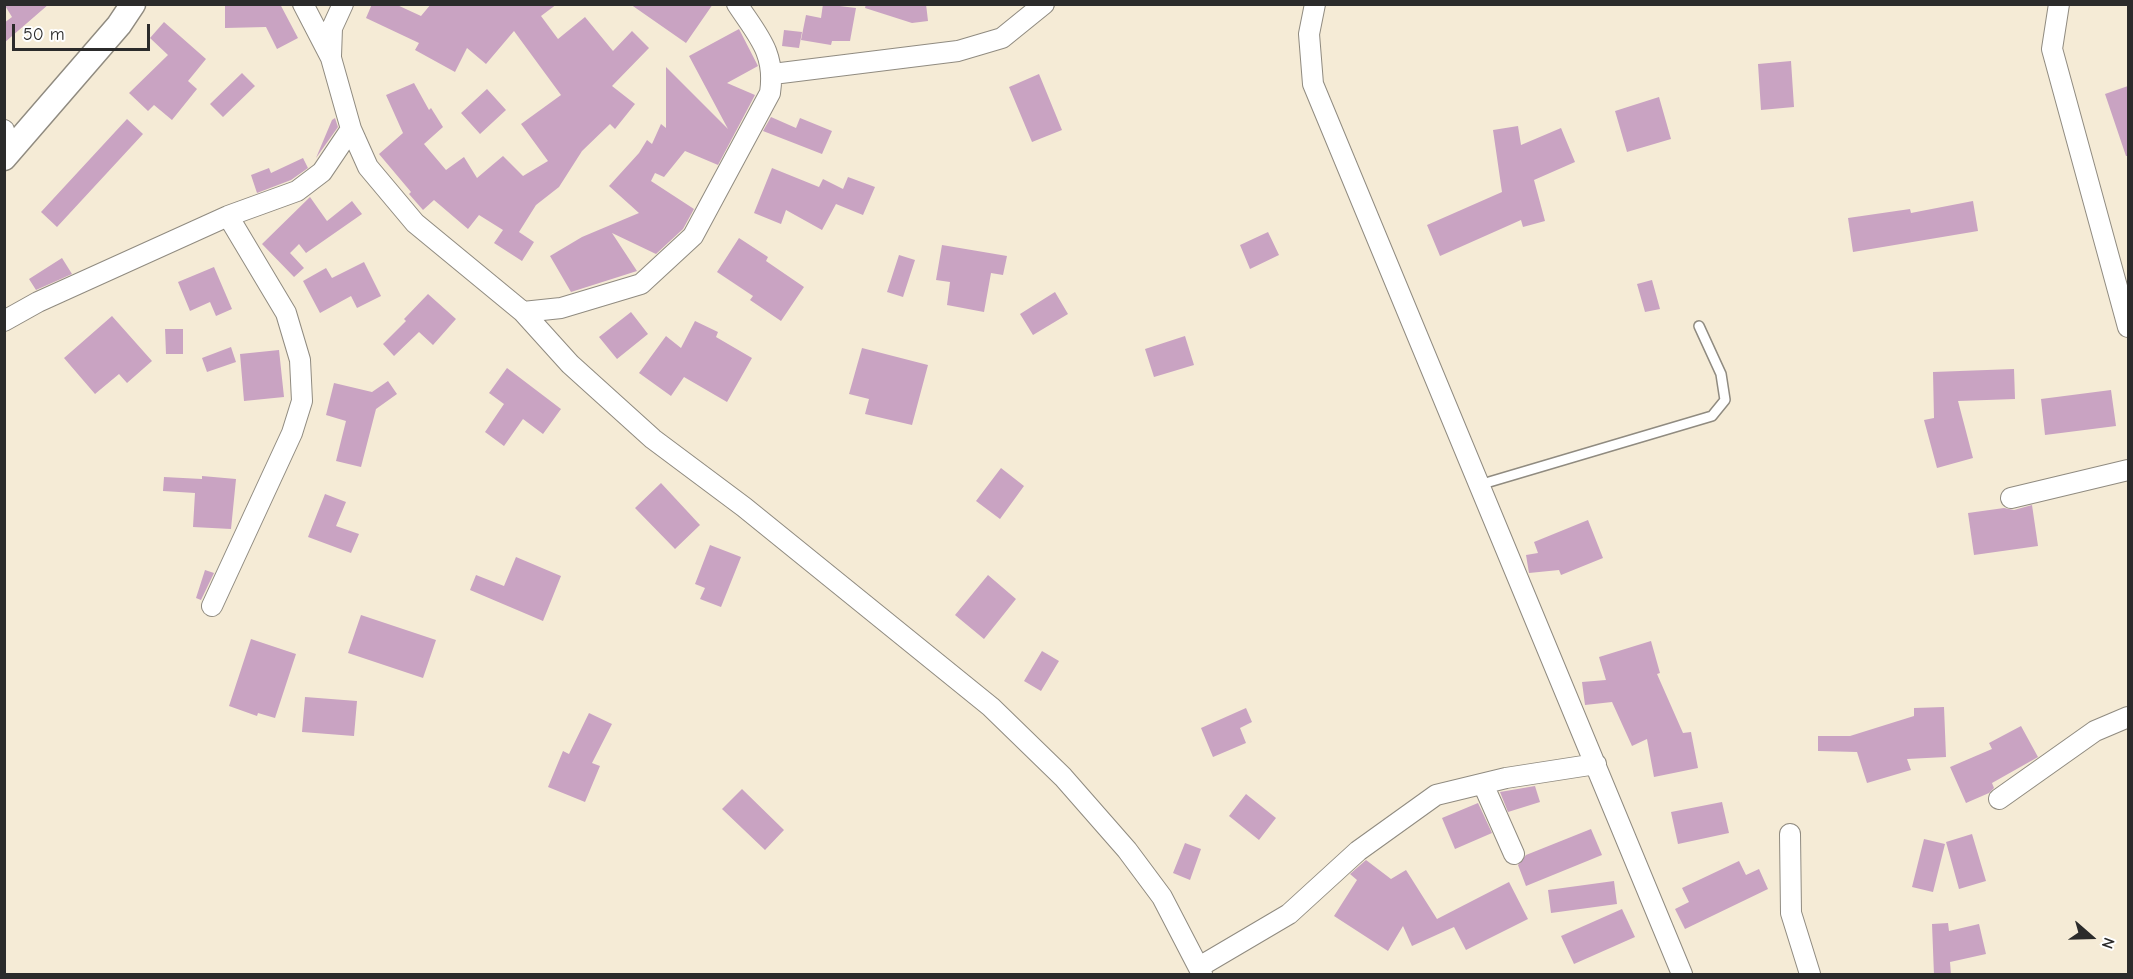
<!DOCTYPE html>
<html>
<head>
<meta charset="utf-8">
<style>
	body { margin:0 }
	#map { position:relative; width:2133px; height:979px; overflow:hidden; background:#f5ebd6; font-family:"Comic Neue",sans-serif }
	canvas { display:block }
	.frame { position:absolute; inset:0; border:6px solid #2b2b2b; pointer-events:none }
	.north { position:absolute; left:2061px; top:907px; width:60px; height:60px; -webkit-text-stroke:4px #fff; paint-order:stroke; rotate:110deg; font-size:16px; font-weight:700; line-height:24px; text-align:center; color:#2b2b2b }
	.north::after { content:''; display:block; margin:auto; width:21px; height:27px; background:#2b2b2b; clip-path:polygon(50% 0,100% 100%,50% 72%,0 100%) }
	.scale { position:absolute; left:12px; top:24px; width:138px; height:27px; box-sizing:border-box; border:3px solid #2b2b2b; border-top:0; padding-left:8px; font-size:18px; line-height:21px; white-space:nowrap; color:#2b2b2b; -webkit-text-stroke:4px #fff; paint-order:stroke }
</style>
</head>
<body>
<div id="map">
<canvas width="2133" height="979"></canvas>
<div class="frame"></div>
<div class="north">N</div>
<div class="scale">50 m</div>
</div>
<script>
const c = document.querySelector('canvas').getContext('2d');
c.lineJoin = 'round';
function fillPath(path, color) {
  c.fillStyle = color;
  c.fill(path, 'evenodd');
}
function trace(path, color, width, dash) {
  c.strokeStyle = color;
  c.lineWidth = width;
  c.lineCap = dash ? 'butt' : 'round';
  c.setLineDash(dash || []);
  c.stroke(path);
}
fillPath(new Path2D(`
	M4 4H49L4 43V23L12 17Z
	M225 4H280L298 38 277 49 266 27 225 28Z
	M372 4H395L421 16 431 4H557L541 16 558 39 585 17 613 51 632 31 649 48 612 86 635 104 615 129 610 124 582 151 559 187 536 205 519 232 534 242 522 261 494 243 503 230 479 215 468 229 434 200 423 210 409 194 411 192 379 154 403 133 386 95 414 83 429 110 431 108 443 127 424 144 446 170 464 157 477 178 503 156 523 176 548 161 521 124 561 95 514 31 486 64 467 48 455 72 415 50 419 43 366 18Z
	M630 4H713L686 43Z
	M823 4 856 8 850 41H832L831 45 801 40 806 15 821 18Z
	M866 4H926L928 21 912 23 865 8Z
	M164 22 206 59 188 81 197 89 172 120 154 105 148 111 129 93 168 55 150 38Z
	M739 29 758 66 727 83 755 95 718 165 685 151 664 177 655 173 651 181 694 209 683 229 656 254 612 233 637 271 571 292 550 256 582 237 639 213 609 186 639 153 647 140 652 144 661 124 666 128V67L728 129 689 56Z
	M784 30 802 32 799 48 782 46Z
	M1791 61 1794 107 1761 110 1758 64Z
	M242 73 255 86 223 117 210 104Z
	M1039 74 1062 130 1032 142 1009 87Z
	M2128 86V156H2126L2105 94Z
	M487 89 506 110 480 134 461 113Z
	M1659 97 1671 139 1627 152 1615 111Z
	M771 117 796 128 800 118 832 131 822 154 763 131Z
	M335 118 338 127 316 158 332 120Z
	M127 119 143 134 57 227 41 212Z
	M1518 126 1521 145 1561 128 1575 162 1534 180 1545 221 1523 227 1521 220 1440 256 1427 225 1502 192 1493 130Z
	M303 158 308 168 291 180 257 193 251 175 269 168 271 173Z
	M772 168 819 187 823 179 843 189 848 177 875 187 863 215 836 204 822 230 786 210 781 224 754 213Z
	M310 197 327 221 352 201 362 214 306 253 299 244 290 253 304 268 294 277 262 244Z
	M1973 201 1978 231 1853 252 1848 218 1910 209 1911 213Z
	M1268 232 1279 255 1250 269 1240 245Z
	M739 238 768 257 766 261 804 287 781 321 750 300 753 296 717 272Z
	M942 245 1007 256 1003 275 991 273 984 312 947 305 950 282 936 280Z
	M899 255 915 260 903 297 887 292Z
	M62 258 72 274 36 290 29 279Z
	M364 262 381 296 357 308 351 296 320 313 303 281 326 268 332 278Z
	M214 267 232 309 216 316 210 302 190 311 178 282Z
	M1652 280 1660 309 1645 312 1637 284Z
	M1055 292 1068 314 1033 335 1020 314Z
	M428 294 456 319 433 345 419 332 394 356 383 344 406 321 404 319Z
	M631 312 648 334 617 359 599 337Z
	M112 316 152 361 127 383 119 374 95 394 64 358Z
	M695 321 718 332 716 337 752 358 727 402 684 377 671 396 639 373 666 336 681 348Z
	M165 329H183V354H166Z
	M1185 336 1194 365 1154 377 1145 349Z
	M231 347 236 362 207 372 202 358Z
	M862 348 928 365 912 425 865 414 869 399 849 394Z
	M279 350 284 397 244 401 240 354Z
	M507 368 561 409 543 434 523 419 504 446 485 432 504 404 489 393Z
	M2014 369 2015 399 1958 401 1973 458 1937 468 1924 420 1934 418 1933 372Z
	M388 381 397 394 376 409 361 467 336 461 346 421 326 415 334 383 372 392Z
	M2111 390 2116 426 2045 435 2041 399Z
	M1001 468 1024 486 1000 519 976 501Z
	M202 476 236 479 231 529 193 527 195 493 163 491 164 477 202 479Z
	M661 483 700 525 675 549 635 508Z
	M325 494 346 502 336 526 359 534 351 553 308 537Z
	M2032 505 2038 546 1974 555 1968 513 2004 508 2014 510Z
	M1588 520 1603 558 1561 575 1559 570 1529 573 1526 555 1538 553 1534 542Z
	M710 545 741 557 721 607 700 599 705 588 695 584Z
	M516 557 561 576 543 621 470 590 476 575 504 586Z
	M205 570 214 573 201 600 196 598Z
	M988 575 1016 599 984 639 955 615Z
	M361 615 436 640 423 678 348 653Z
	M251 639 296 654 275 718 258 713 257 716 229 706Z
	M1651 641 1660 673 1657 674 1683 733 1691 732 1698 768 1654 777 1647 739 1632 746 1612 702 1585 705 1582 682 1606 680 1599 657Z
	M1042 651 1059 661 1041 691 1024 681Z
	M305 697 357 701 354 736 302 732Z
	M1944 707 1946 757 1907 759 1911 770 1867 783 1857 752 1818 751V736H1850L1914 716V708Z
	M1246 708 1252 722 1240 728 1246 743 1213 757 1201 728Z
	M589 713 612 724 592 763 600 766 585 802 548 787 563 751 569 754Z
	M2021 726 2038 757 1992 783 1994 788 1989 793 1966 803 1950 767 1992 749 1989 743Z
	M1535 786 1540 802 1508 812 1500 792Z
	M742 789 784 830 765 850 722 809Z
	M1246 794 1276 818 1259 840 1229 816Z
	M1722 802 1729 833 1678 844 1671 812Z
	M1478 803 1492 833 1455 849 1442 818Z
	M1591 829 1602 855 1526 886 1518 865 1526 855Z
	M1972 834 1986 881 1959 889 1946 842Z
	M1924 839 1945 844 1933 892 1912 887Z
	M1185 843 1201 849 1190 880 1173 873Z
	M1366 860 1391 879 1406 870 1437 919 1509 882 1528 919 1466 950 1454 927 1412 946 1403 926 1388 951 1334 916 1357 880 1350 874Z
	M1739 861 1746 875 1759 869 1768 889 1685 929 1675 909 1689 902 1682 888Z
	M1614 881 1617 904 1551 913 1548 890Z
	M1622 909 1635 937 1574 964 1561 936Z
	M1948 923 1949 931 1979 924 1986 954 1950 962 1951 975H1934L1932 924Z`), '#c9a3c2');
const service = new Path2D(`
	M1479 485 1712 416 1725 400 1721 374 1699 326`);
const minor = new Path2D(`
	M303 4 331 58 351 129 368 167 415 223 523 312 570 364 653 439 744 507 991 707 1063 777 1127 850 1162 897 1202 974
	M1315 4 1309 34 1313 84 1682 974
	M2059 4 2052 49 2128 327
	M331 56 332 28 343 4
	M773 74 958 51 1002 38 1044 4
	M4 130 10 151
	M523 312 561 308 641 284 693 236 770 93C776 53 758 36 737 4
	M4 321 38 302 228 216 297 191 322 172 351 129
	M2011 498 2128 470
	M212 606 292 433 302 401 300 360 286 313 228 216
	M1483 784 1514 854
	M1999 799 2095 731 2128 717
	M1790 834 1791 913 1810 974
	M1199 967 1289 914 1358 851 1436 795 1506 778 1596 764`);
const tertiary = new Path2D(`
	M4 158 119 25 133 4`);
trace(service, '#908b80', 12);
trace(minor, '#908b80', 22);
trace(tertiary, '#908b80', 27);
trace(service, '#fff', 9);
trace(minor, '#fff', 20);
trace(tertiary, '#fff', 24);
</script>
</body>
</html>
